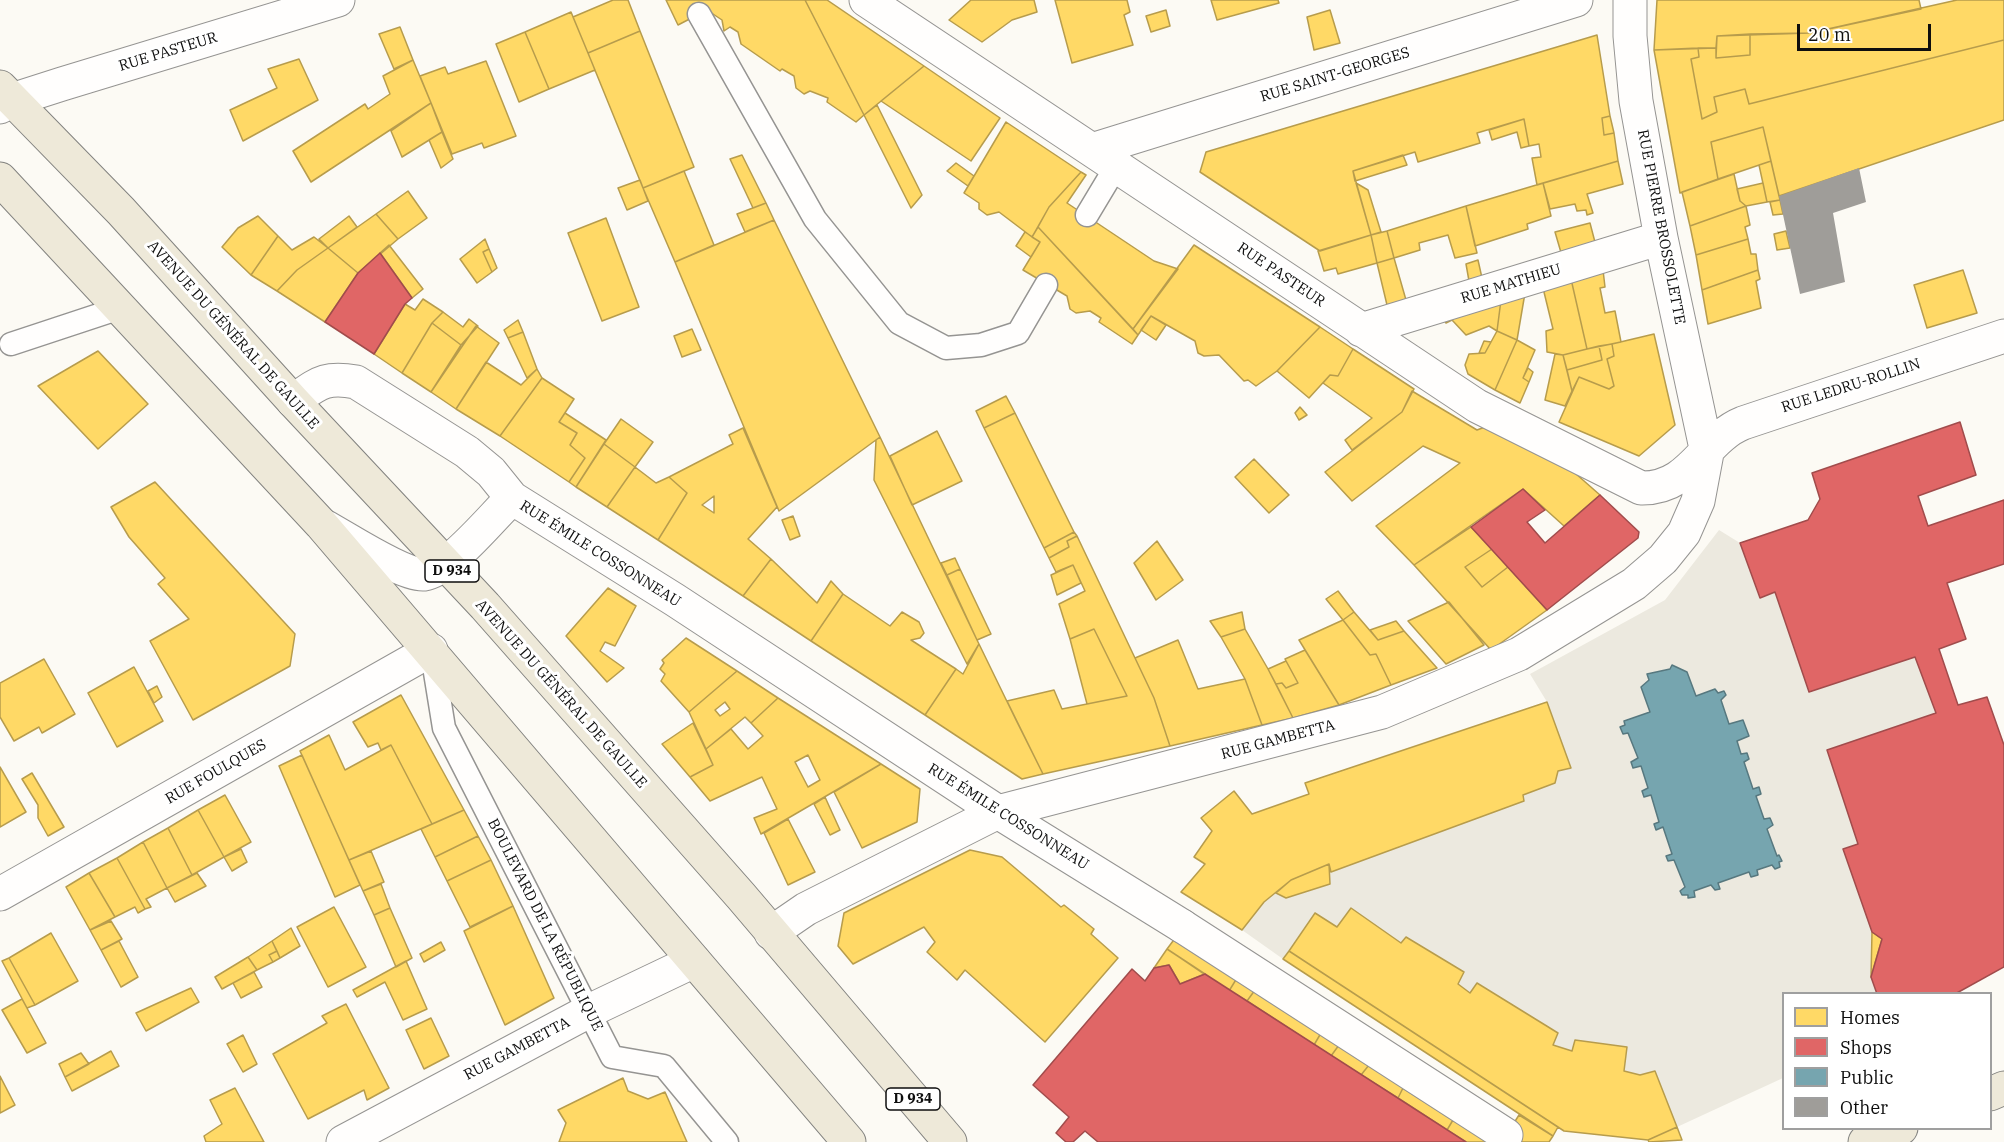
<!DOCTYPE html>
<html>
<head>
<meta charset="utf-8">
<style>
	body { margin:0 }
	#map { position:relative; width:2004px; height:1142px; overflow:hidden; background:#fcfaf4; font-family:"IBM Plex Serif",serif }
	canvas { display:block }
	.legend { position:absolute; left:1782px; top:992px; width:210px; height:138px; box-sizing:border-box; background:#fff; border:2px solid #9f9f9f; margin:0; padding:8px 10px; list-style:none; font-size:18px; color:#0e0e0e }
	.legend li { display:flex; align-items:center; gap:12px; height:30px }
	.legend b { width:30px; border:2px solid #9f9f9f }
	.scale { position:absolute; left:1797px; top:24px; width:134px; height:27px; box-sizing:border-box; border:3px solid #0e0e0e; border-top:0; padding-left:8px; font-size:18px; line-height:21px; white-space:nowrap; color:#0e0e0e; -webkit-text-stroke:4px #fff; paint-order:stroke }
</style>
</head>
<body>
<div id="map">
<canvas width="2004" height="1142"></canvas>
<ul class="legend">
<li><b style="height:16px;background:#ffd966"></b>Homes</li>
<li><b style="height:16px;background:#e06666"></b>Shops</li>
<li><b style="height:16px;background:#76a5af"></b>Public</li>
<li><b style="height:16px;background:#9f9d99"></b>Other</li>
</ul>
<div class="scale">20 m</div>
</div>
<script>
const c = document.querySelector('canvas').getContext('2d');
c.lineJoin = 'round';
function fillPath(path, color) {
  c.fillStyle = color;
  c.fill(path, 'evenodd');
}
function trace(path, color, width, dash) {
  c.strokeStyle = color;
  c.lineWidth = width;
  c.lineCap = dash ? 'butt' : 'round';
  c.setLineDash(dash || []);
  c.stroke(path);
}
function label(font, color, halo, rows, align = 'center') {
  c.font = font + ' "IBM Plex Serif",serif';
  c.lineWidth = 6;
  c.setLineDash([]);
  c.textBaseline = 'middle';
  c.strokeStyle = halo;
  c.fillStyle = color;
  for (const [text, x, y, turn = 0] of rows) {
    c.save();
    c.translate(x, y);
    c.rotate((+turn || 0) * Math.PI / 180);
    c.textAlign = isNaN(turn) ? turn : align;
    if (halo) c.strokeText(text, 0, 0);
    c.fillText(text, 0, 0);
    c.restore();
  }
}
fillPath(new Path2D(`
	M1719 530 1740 543 1759 597 1775 592 1809 692 1915 657 1936 713 1827 750 1858 844 1843 849 1872 932 1871 977 1877 993 1784 994 1783 1078 1677 1127 1655 1071 1640 1075 1624 1071 1627 1047 1572 1051 1553 1045 1557 1033 1478 983 1470 993 1458 984 1463 972 1406 937 1401 943 1351 908 1337 927 1314 913 1283 959 1242 930 1264 902 1291 880 1329 864 1331 871 1524 801 1523 795 1555 783 1558 771 1571 768 1547 702 1530 674 1665 600ZM1672 666 1687 672 1696 696 1715 689 1718 693 1724 691 1726 695 1721 700 1729 724 1743 720 1749 735 1737 741 1741 754H1747L1749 759 1744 762 1753 789 1759 787 1761 794 1756 796 1764 819 1773 825 1767 829 1777 856 1782 860 1779 862 1780 867 1775 869 1772 865 1757 870 1758 875 1751 877 1749 872 1719 883 1720 889 1715 890 1711 885 1694 891V897L1688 898 1680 891 1685 887 1674 860H1668L1666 857 1672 854 1663 827 1657 830 1654 825 1659 822 1651 795 1644 797 1642 791 1648 788 1641 766 1633 768 1631 762 1638 758 1628 733 1621 727 1625 725 1624 720 1650 712 1641 687 1649 680 1647 674 1670 669Z`), '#ece9df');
const homes = new Path2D(`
	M613 0H628L640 31 588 53 573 17Z
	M666 0H805L864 115 856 122 827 102 828 98 810 91 804 94 796 88 794 76 782 69 780 71 741 44 738 32 730 27 724 31 722 20 707 10 678 25Z
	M805 0H827L924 66 864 115Z
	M971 0H1034L1037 12 1012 20 982 42 949 20Z
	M1055 0H1127L1130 12 1124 15 1133 45 1072 63Z
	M1211 0H1278L1279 3 1217 20Z
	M1657 0H1919L1921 9 1810 33 1717 36 1716 48 1654 50Z
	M1957 0H2004V40L1749 104 1745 89 1714 97 1717 112 1702 119 1691 59 1699 57 1698 48H1716V58L1750 55V34L1810 33Z
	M1166 10 1170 26 1151 32 1146 16Z
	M1330 10 1340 43 1314 50 1307 17Z
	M571 12 595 70 549 89 525 32Z
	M400 27 413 60 394 69 379 34Z
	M640 31 694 167 643 188 588 53Z
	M525 32 549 89 519 102 496 44Z
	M1750 34V55L1716 58 1717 36Z
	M1597 35 1610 116 1602 118 1604 135 1614 133 1618 161 1537 185 1532 158 1541 157 1539 144 1529 146 1524 119 1477 133 1480 143 1418 162 1415 152 1353 171 1371 235 1320 251 1200 172 1206 152Z
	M2004 40V120L1779 196 1763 127 1711 142 1718 179 1680 193 1654 50 1698 48 1699 57 1691 59 1702 119 1717 112 1714 97 1745 89 1749 104Z
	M299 59 318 100 243 141 230 110 277 88 268 69Z
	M413 60 431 103 311 182 293 151 365 104 368 109 390 94 383 76Z
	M486 61 516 136 484 148 482 143 452 154 420 76 445 67 448 74Z
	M924 66 1000 118 971 161 881 101Z
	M431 103 442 132 402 157 391 131Z
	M877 105 922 195 911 208 864 115Z
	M1610 116 1614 133 1604 135 1602 118Z
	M1524 119 1529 146 1521 148 1517 132 1492 140 1489 130Z
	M1006 122 1081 172 1049 207 1032 237 999 212 987 215 979 209V203L964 193Z
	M1763 127 1771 161 1718 179 1711 142Z
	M442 132 453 159 441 168 429 140Z
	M742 155 766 203 753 208 730 159Z
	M1403 155 1407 165 1355 181 1353 171Z
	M1618 161 1623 184 1587 194 1593 213 1587 215 1586 210 1577 211 1575 204 1550 209 1543 183Z
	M1771 161 1780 200 1767 202 1759 165Z
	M956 163 974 176 968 186 947 171Z
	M684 171 714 245 675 262 643 188Z
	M1081 172 1086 175 1067 203 1154 261 1178 269 1133 329 1038 227 1049 207Z
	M1734 174 1740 201 1746 206 1690 226 1682 192Z
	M640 180 648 201 627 210 618 188Z
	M1356 183 1368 190 1381 232 1371 235Z
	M1543 183 1551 216 1527 224 1528 229 1475 246 1466 206Z
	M1763 183 1767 202 1746 206 1740 201 1737 189Z
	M408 191 427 218 398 239 376 214Z
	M1780 200 1783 214 1773 215 1770 202Z
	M766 203 774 220 745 232 737 214Z
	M1466 206 1477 253 1455 258 1448 235 1419 243 1420 250 1394 258 1387 231Z
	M1746 206 1750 225 1745 227 1748 239 1696 255 1690 226Z
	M376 214 398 239 358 273 328 248Z
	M258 216 278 236 251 275 222 247 238 228Z
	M349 216 357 227 328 248 319 239Z
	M606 218 639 307 602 321 568 233Z
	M774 220 880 437 779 511 675 262Z
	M1590 223 1596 246 1562 256 1555 232Z
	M1038 227 1138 335 1132 344 1099 322 1101 318 1090 311 1076 313 1070 309 1067 296 1023 270 1040 242 1032 237Z
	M1387 231 1394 258 1377 263 1371 235Z
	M1786 231 1790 248 1777 250 1774 234Z
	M1025 232 1040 242 1031 257 1016 246Z
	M1371 235 1377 263 1338 274 1336 268 1324 271 1318 251Z
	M278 236 292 250 314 237 328 248 297 270 277 291 251 275Z
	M485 239 489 249 483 252 492 272 477 283 460 259Z
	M1748 239 1751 254H1756L1758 270 1702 290 1696 255Z
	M389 245 423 289 412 298 380 253Z
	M1194 245 1320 327 1277 371 1256 386 1248 380 1244 381 1219 355 1204 356 1198 353 1195 341 1151 316 1138 335 1133 329Z
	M328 248 358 273 325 322 277 291 297 270Z
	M489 249 497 268 492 272 483 252Z
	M1394 258 1406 300 1387 305 1377 263Z
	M1478 260 1482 278 1469 281 1466 264Z
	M1603 270 1605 287 1600 288 1605 313 1615 311 1621 342 1587 349 1571 279Z
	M1758 270 1760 279 1756 281 1761 308 1708 324 1702 290Z
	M1963 270 1977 313 1927 328 1914 285Z
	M1571 279 1587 349 1563 355 1547 352 1546 331 1553 329 1543 288Z
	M1525 293 1517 340 1497 331 1501 300Z
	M423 299 443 312 432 323 402 373 374 354 405 304 415 310Z
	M1501 300 1497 331 1489 326 1466 335 1452 320 1446 323 1442 317Z
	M443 312 463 327 469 319 478 326 461 345 432 323Z
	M1151 316 1166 325 1156 340 1141 330Z
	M518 320 523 332 508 338 504 330Z
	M432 323 461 345 431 392 402 373Z
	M476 326 499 343 456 409 431 392Z
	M1320 327 1353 349 1338 376 1330 375 1309 398 1277 371Z
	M692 329 701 350 682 357 674 336Z
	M1497 331 1517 340 1495 390 1468 374 1465 365 1469 354 1485 353Z
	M523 332 537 369 527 378 508 338Z
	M1654 334 1675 425 1639 456 1559 422 1579 377 1609 389 1614 386 1607 359 1614 356 1612 344Z
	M1517 340 1535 350 1523 378 1529 382 1520 403 1495 390Z
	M1484 341 1491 342 1485 353H1479Z
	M1612 344 1614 356 1607 359 1614 386 1609 389 1579 377 1572 391 1567 370 1602 360 1599 346Z
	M1599 346 1602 360 1567 370 1563 355Z
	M1353 349 1414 389 1402 412 1352 450 1345 440 1372 418 1323 383 1330 375 1338 376Z
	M98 351 148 404 98 449 38 386Z
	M1555 354 1563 355 1572 391 1565 406 1545 400Z
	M486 362 521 385 537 369 542 378 500 436 456 409Z
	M1528 368 1533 372 1529 382 1523 378Z
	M542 378 574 399 559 422 577 433 570 445 585 458 569 482 500 436Z
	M1412 391 1477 430 1485 427 1559 459 1600 495 1564 526 1523 489 1414 565 1376 526 1460 463 1423 446 1352 501 1325 472 1402 412Z
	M1006 396 1015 413 984 428 976 411Z
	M1300 407 1307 415 1299 420 1295 413Z
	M565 413 606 440 576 487 569 482 585 458 570 445 577 433 559 422Z
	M1015 413 1074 532 1044 548 984 428Z
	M621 419 653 442 635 467 604 444Z
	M743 428 777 507 748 539 771 559 743 596 658 540 687 493 669 477 733 444 729 435ZM714 496V513L702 505Z
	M937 431 962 481 912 505 890 456Z
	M880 437 977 640 979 644 967 664 874 480 876 440Z
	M604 444 635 467 607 507 576 487Z
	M1254 459 1289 495 1269 513 1235 477Z
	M635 467 656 483 669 477 687 493 658 540 607 507Z
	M155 482 295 634 290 666 193 720 150 641 189 619 158 584 165 578 129 537 111 507Z
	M793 516 800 536 790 540 782 520Z
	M1471 527 1492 549 1465 567 1482 587 1508 567 1547 610 1491 650 1414 565Z
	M1074 532 1077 536 1067 541 1069 547 1049 558 1044 548Z
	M1077 536 1154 698 1170 746 1043 774 1007 701 1054 690 1062 709 1127 696 1094 629 1070 639 1059 604 1085 591 1073 565 1056 572 1049 558 1069 547 1067 541Z
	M1157 541 1183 580 1156 600 1134 563Z
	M1492 549 1508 567 1482 587 1465 567Z
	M955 558 960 569 947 575 941 563Z
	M771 559 817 603 831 581 843 594 811 641 743 596Z
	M1073 565 1081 583 1057 595 1051 575Z
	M960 569 991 634 977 640 947 575Z
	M608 588 636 606 615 646 605 642 600 651 624 668 607 682 566 636Z
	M1338 591 1354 612 1343 620 1326 599Z
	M843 594 890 626 902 612 919 622 924 633 920 638 911 640 956 669 925 715 811 641Z
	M1449 602 1484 645 1446 664 1408 621Z
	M1242 612 1245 629 1221 637 1210 621Z
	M1354 612 1378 640 1404 631 1437 668 1391 685 1376 654 1370 655 1343 620Z
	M1343 620 1370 655 1376 654 1391 685 1339 705 1299 640Z
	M1396 621 1404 631 1378 640 1370 630Z
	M1094 629 1127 696 1087 704 1070 639Z
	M1245 629 1268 669 1293 718 1262 725 1245 679 1221 637Z
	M686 638 737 671 689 712 661 681 665 674 660 669 664 663 662 660Z
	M1178 640 1198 689 1245 679 1262 725 1170 746 1154 698 1135 658Z
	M979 644 1016 720 1043 774 1022 779 925 715 956 669 963 674Z
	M1305 650 1339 705 1293 718 1276 684 1282 683 1286 688 1298 683 1285 659Z
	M44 659 75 714 42 733 39 727 14 741 0 717V683Z
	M1286 661 1298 683 1286 688 1282 683 1276 684 1268 669Z
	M134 667 163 721 117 747 88 693Z
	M737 671 778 698 751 723 745 717 706 749 689 712ZM725 702 730 709 720 716 715 710Z
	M157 686 162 697 154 703 148 691Z
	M401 695 464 810 432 824 391 745 381 750 378 743 368 747 353 722Z
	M778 698 881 764 761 834 754 818 777 809 762 777 710 801 690 777 713 765 706 749 731 729 748 749 763 736 751 723ZM808 755 820 780 808 787 795 762Z
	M1547 702 1571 768 1558 771 1555 783 1523 795 1524 801 1331 872 1329 864 1291 880 1264 902 1242 930 1181 892 1205 864 1194 857 1212 831 1201 818 1234 791 1252 814 1309 794 1305 783Z
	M693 723 713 765 690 777 662 744Z
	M329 735 345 770 391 745 432 824 349 860 300 751Z
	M302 755 360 885 335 897 279 766Z
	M881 764 920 789 917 822 862 848 834 792Z
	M0 767 26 812 0 827Z
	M32 773 64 827 48 836 38 818V805L22 779Z
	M225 795 251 842 224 857 198 810Z
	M825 797 840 830 830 835 814 804Z
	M198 810 224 857 192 875 168 828Z
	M464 810 478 836 435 857 421 829Z
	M788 819 815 872 788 885 764 833Z
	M168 828 192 875 167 888 143 842Z
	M478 836 491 860 447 881 435 857Z
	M143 842 167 888 146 899 151 907 145 909 117 858Z
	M241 849 247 862 232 871 224 857Z
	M970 850 1002 857 1061 907 1064 905 1094 929 1091 934 1118 958 1045 1042 965 970 957 980 927 952 935 942 924 927 853 964 838 946 844 913Z
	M371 851 384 882 363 891 349 860Z
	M117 858 145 909 138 913 135 907 115 917 89 873Z
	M491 860 513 906 470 927 447 881Z
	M1329 864 1330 884 1286 898 1276 893 1291 880Z
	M89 873 115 917 90 930 66 887Z
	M197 873 206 886 175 902 167 888Z
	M381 884 390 908 374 915 363 891Z
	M513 906 554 998 505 1025 464 931Z
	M334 907 366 967 328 987 297 927Z
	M390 908 412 958 396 967 374 915Z
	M1351 908 1401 943 1406 937 1464 972 1458 984 1470 993 1477 983 1558 1033 1553 1045 1572 1051 1575 1040 1627 1047 1624 1071 1640 1075 1655 1071 1677 1127 1648 1140 1564 1131 1289 951 1315 913 1337 927Z
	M111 921 122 939 101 950 90 930Z
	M291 928 300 946 280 958 272 941Z
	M1872 932 1882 939 1871 977Z
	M51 933 78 981 35 1005 9 958Z
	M1176 937 1237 978 1229 991 1167 949Z
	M119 941 138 977 121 987 101 950Z
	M272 941 277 951 269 955 273 962 257 970 248 957Z
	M441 942 445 950 424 962 420 954Z
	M1167 949 1205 974 1180 984 1169 965 1154 968Z
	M277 951 280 958 273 962 269 955Z
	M1289 951 1558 1127 1553 1136 1283 959Z
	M248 957 257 970 222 989 215 977Z
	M9 958 35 1005 27 1008 2 961Z
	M406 961 427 1009 403 1020 385 982 357 997 353 990Z
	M254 972 262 987 241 998 233 983Z
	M1237 978 1255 990 1247 1001 1229 991Z
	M191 988 199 1002 146 1031 136 1013Z
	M1255 990 1321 1033 1314 1045 1247 1001Z
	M22 999 46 1043 27 1053 2 1010Z
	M346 1004 389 1088 367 1100 364 1090 308 1119 273 1054 327 1023 322 1016Z
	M431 1018 449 1056 424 1069 406 1030Z
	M1321 1033 1339 1045 1331 1056 1314 1045Z
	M243 1035 257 1064 243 1072 227 1044Z
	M1339 1045 1369 1065 1361 1075 1331 1056Z
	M111 1051 119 1066 72 1091 65 1077Z
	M81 1053 89 1064 65 1077 59 1064Z
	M1369 1065 1403 1088 1398 1098 1361 1075Z
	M0 1076 15 1105 0 1113Z
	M623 1078 628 1091 648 1099 665 1092 687 1142H559L566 1123 558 1110Z
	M235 1088 264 1142H206L204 1136 222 1124 210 1100Z
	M1403 1088 1453 1120 1447 1130 1398 1098Z
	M1519 1115 1553 1136 1549 1142H1502Z
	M1453 1120 1488 1142H1466L1447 1130Z
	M1677 1127 1682 1140 1649 1142 1648 1140Z`);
fillPath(homes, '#ffd966');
trace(homes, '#b79c4c', 1.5);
const shops = new Path2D(`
	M380 253 412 298 405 304 374 354 325 322 358 273Z
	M1960 422 1976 475 1918 496 1928 526 2004 500V564L1947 583 1966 639 1939 649 1958 705 1987 697 2004 745V967L1955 994H1877L1871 977 1882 939 1872 932 1843 849 1858 844 1827 750 1936 713 1915 657 1809 692 1775 592 1760 598 1740 543 1808 520 1820 499 1812 473Z
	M1523 489 1545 510 1527 522 1545 543 1600 495 1639 532 1638 538 1547 610 1471 527Z
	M1169 965 1180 984 1205 974 1466 1142H1098L1085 1131 1073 1142H1066L1056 1133 1069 1117 1033 1085 1132 969 1145 981 1154 968Z`);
fillPath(shops, '#e06666');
trace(shops, '#a14c4c', 1.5);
const public = new Path2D(`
	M1672 665 1687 672 1696 696 1715 689 1718 693 1724 691 1726 695 1721 700 1729 724 1743 720 1749 736 1737 741 1741 754 1747 753 1749 759 1744 762 1753 789 1759 787 1761 794 1756 796 1764 819 1770 818 1773 825 1767 829 1777 856 1779 855 1782 861 1779 862 1780 867 1775 869 1772 865 1757 870 1758 875 1751 877 1749 872 1718 883 1720 889 1715 890 1711 885 1694 891 1695 897 1688 898V895H1682L1680 891 1685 887 1674 860 1668 861 1666 856 1672 854 1663 827 1656 830 1654 824 1659 822 1651 795 1644 797 1642 791 1648 788 1641 766 1633 768 1631 762 1638 758 1628 733 1623 734 1620 727 1625 725 1624 721 1650 712 1641 687 1649 680 1647 674 1670 669Z`);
fillPath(public, '#76a5af');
trace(public, '#57787f', 1.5);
fillPath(new Path2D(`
	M1859 168 1866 202 1833 213 1845 282 1800 294 1779 196Z`), '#9f9d99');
const service = new Path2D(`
	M699 14 815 219 899 323 946 348 981 345 1018 333 1046 285
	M1087 215 1117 165
	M11 344 120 308
	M432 654 444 728 612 1057 664 1066 727 1142`);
const pedestrian = new Path2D(`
	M1182 926 1506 1135`);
const minor = new Path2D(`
	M866 0 1477 406 1641 488C1692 489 1703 439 1743 423L2004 336
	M0 107 12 100 62 84 338 0
	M1095 149 1576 0
	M1361 330 1661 238
	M293 401C318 384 324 376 356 382L467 452 491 472 512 498 675 600 998 812 1182 926
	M324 526C345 537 403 576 424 574 449 571 493 516 512 498
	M0 894 431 650
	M771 933 806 909 998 812 1382 712 1519 654 1634 584 1663 559 1684 533 1698 501 1707 453 1661 238 1636 101 1630 36V0
	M343 1142 589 1011 694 961`);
const primary = new Path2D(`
	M0 87 121 211 293 401 485 606 741 896 950 1142
	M0 179 321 524 849 1142
	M1990 1094 2004 1088
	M1865 1142 1901 1128`);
trace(service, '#959492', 25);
trace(pedestrian, '#959492', 35);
trace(minor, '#959492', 35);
trace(primary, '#82827f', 35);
trace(service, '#fffefd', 22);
trace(pedestrian, '#fffefd', 33);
trace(minor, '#fffefd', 33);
trace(primary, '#eee9d9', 33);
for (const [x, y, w] of [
	[452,571,54],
	[913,1099,54]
]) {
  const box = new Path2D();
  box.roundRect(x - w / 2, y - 11, w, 22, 4.5);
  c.fillStyle = '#fff';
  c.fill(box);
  trace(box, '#0e0e0e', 1.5);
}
label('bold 14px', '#0e0e0e', null, [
	["D 934",452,571],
	["D 934",913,1099]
]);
label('15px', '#0e0e0e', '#fff', [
	["RUE PASTEUR",168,52,-17],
	["RUE SAINT-GEORGES",1335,75,-17],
	["RUE PIERRE BROSSOLETTE",1661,227,79],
	["RUE PASTEUR",1281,275,34],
	["RUE MATHIEU",1511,284,-17],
	["AVENUE DU GÉNÉRAL DE GAULLE",233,335,48],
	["RUE LEDRU-ROLLIN",1851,386,-18],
	["RUE ÉMILE COSSONNEAU",600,554,32],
	["AVENUE DU GÉNÉRAL DE GAULLE",561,694,48],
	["RUE GAMBETTA",1278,740,-15],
	["RUE FOULQUES",216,772,-30],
	["RUE ÉMILE COSSONNEAU",1008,817,32],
	["BOULEVARD DE LA RÉPUBLIQUE",545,925,63],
	["RUE GAMBETTA",517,1049,-28]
]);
</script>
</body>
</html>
